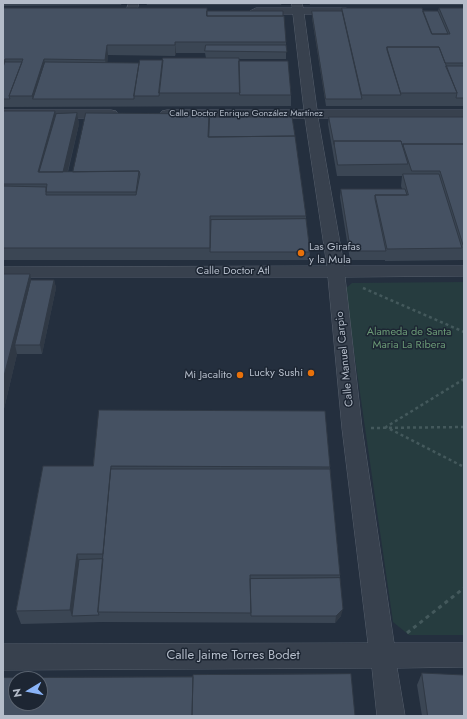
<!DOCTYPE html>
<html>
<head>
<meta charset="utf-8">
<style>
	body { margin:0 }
	#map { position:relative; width:467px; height:719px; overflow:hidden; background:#242f3e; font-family:Jost,sans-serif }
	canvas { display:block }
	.frame { position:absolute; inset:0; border:4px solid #b4bcc9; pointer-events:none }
	.north { position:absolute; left:8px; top:671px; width:40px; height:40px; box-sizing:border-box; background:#1d2633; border:1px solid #59626f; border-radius:50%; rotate:260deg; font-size:11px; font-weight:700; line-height:16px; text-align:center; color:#b4bcc9 }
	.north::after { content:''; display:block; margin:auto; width:14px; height:18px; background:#8ab4f8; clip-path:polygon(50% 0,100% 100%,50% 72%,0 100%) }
</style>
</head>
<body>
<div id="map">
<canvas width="467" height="719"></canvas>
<div class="frame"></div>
<div class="north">N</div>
</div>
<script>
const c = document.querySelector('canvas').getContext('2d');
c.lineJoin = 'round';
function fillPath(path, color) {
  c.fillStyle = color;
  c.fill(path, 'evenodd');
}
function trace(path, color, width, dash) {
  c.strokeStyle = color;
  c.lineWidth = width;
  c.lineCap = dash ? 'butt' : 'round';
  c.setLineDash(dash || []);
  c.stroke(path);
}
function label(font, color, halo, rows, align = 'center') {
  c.font = font + ' Jost,sans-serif';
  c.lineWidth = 3;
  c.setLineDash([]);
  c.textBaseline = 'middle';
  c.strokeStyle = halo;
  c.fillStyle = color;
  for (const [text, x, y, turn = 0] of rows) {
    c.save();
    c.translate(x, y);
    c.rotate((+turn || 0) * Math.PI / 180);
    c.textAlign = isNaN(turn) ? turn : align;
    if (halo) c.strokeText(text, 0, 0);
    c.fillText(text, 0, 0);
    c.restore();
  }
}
fillPath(new Path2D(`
	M464 282V635H409L393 622 345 289 352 283Z`), '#263c3f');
const minor = new Path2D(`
	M129 3H139L136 13H128L126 11Z
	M292 3H302L303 8H346L352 11 346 14H304L317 110H464V118H318L344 266H464V276L345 277 362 428 394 643H464V667L397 668 405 716H377L372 668 3 670V644L368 643 342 428 328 277H3V267L327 266 305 118H167L162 117 160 114 162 111 167 110H304L293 14H256L250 11 256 8H292Z
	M3 110H111L116 111 118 114 116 117 111 118H3Z`);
trace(minor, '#565f6c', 1);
trace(new Path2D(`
	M363 288 464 332
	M464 379 386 427 464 467
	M371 428 464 427`), '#44595c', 2.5, [3, 3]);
trace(new Path2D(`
	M407 633 464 588`), '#44595c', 3, [4, 4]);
fillPath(minor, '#38414e');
fillPath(new Path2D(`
	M3 3H122L121 5 3 6Z
	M146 3H282L281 5H147Z
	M309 3H464V5H310Z
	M3 8 207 11 286 42V59H239V61L291 95V106L3 107ZM176 53H205L206 58 163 60 139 63H107L108 55 175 56Z
	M342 8 438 11 439 8H464V106H326L312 18V11H342Z
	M3 111 56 114 77 113 79 124 68 172H73L210 117 306 216V220L310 252 309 260H3Z
	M329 117H464V260L385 261V259V260H350L340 197 341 189H402L401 186 402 176H337L328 124Z
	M3 274 31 280H54L56 288 42 354H17L3 413Z
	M43 466 330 467V469L340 575V578L341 616 335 623 101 622 21 624 16 611Z
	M422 673 464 716H422L417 685Z`), '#3b4654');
fillPath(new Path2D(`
	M175 42 176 53 175 56Z
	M107 45 108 55 107 70 105 60Z
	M5 59 7 69 3 80V63Z
	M44 59 46 70 33 99 32 96Z
	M55 111 58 125 44 175 38 172Z
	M77 113 79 124 64 186 62 174Z
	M30 274 33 289 15 345 17 354 3 413V380Z
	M54 280 56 288 42 354 40 345Z
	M111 466 113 480 106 567 103 554Z
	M77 554 81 568 72 616 70 610Z
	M343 609 341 616 335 623 336 616Z`), '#303945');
const building = new Path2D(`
	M3 8H207V16H284L286 42H175V45H107L105 60 44 59 32 96H9L23 59H5L3 63Z
	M342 8H422L432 34H450L439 8H464V63H445L439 47H387V50L401 95H362Z
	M207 11H283V16H207Z
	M312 11H342L362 99H326Z
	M423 11H438L448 34H432Z
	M206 45H286L287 52 205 51Z
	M387 47H439L457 93H401Z
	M163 58H239L240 93H159Z
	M140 60H163L159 96H134Z
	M239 61H288L291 95H240Z
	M5 62H22L9 96 10 99H3V68Z
	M45 62 139 63 134 96V99H33Z
	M446 66H464V98H456L457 93Z
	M3 111H55L38 172 139 171 136 192H46L47 184H3Z
	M77 113 63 172H39L56 114Z
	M86 113 209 114 208 137 295 136 306 216H210V248H3V186L46 187V195H136L140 174 139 171 73 172Z
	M210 117H292L295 136 209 137Z
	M329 117H464V144H403V147L401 141H334V144Z
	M334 141H401L408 164 338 165Z
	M403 144H464V245H463L440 171H412Z
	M403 174H439L462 248 387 249 375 195H408Z
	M341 189H405L407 195H375V199L386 251H351Z
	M306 219 310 252H210L211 220Z
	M3 274H30L3 380Z
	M31 280H54L40 345H15Z
	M99 410 325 411 330 467 111 466 103 554H77L70 610 16 611 43 466H93Z
	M111 469H330L340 575H250L251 613 98 612Z
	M103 559 98 612 99 615 72 616 79 560Z
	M340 578 343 609 336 616H251L250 579Z
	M422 673 464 675V716H428Z
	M351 674 355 716H192L193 675Z
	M193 677 192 716H3V678ZM16 679H40V703H16Z`);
fillPath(building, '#455162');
trace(building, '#303945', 1);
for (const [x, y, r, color] of [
	[301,253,4,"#e8710a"],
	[311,373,4,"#e8710a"],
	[240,375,4,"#e8710a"]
]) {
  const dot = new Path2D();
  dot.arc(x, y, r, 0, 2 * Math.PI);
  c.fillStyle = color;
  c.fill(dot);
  trace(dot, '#1d2633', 1.5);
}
label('9px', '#b4bcc9', '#1d2633', [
	["Calle Doctor Enrique González Martínez",246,114]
]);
label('11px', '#b4bcc9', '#1d2633', [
	["Las Girafas",309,247,"left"],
	["y la Mula",309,260,"left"],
	["Lucky Sushi",303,373],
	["Mi Jacalito",232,375]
], 'right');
label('11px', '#b4bcc9', '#1d2633', [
	["Calle Doctor Atl",233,271],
	["Calle Manuel Carpio",345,359,-96]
]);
label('11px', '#6b9a76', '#1d2633', [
	["Alameda de Santa",409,332],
	["Maria La Ribera",409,345]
]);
label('13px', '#b4bcc9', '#1d2633', [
	["Calle Jaime Torres Bodet",233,656]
]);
</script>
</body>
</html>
